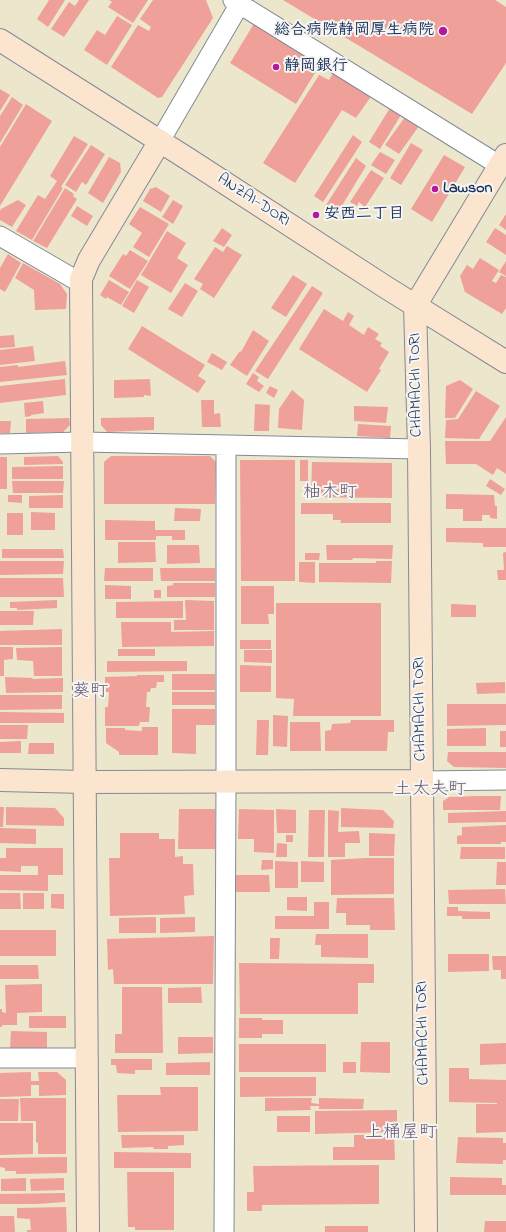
<!DOCTYPE html>
<html>
<head>
<meta charset="utf-8">
<style>
	body { margin:0 }
	canvas { display:block; background:#ebe6cc }
</style>
</head>
<body>
<canvas width="506" height="1232"></canvas>
<script>
const c = document.querySelector('canvas').getContext('2d');
c.lineJoin = 'round';
function fillPath(path, color) {
  c.fillStyle = color;
  c.fill(path, 'evenodd');
}
function trace(path, color, width, dash) {
  c.strokeStyle = color;
  c.lineWidth = width;
  c.lineCap = dash ? 'butt' : 'round';
  c.setLineDash(dash || []);
  c.stroke(path);
}
function label(font, color, halo, rows, align = 'center') {
  c.font = font + ' "Indie Flower","Klee One",sans-serif';
  c.lineWidth = 4;
  c.setLineDash([]);
  c.textBaseline = 'middle';
  c.strokeStyle = halo;
  c.fillStyle = color;
  for (const [text, x, y, turn = 0] of rows) {
    c.save();
    c.translate(x, y);
    c.rotate((+turn || 0) * Math.PI / 180);
    c.textAlign = isNaN(turn) ? turn : align;
    if (halo) c.strokeText(text, 0, 0);
    c.fillText(text, 0, 0);
    c.restore();
  }
}
fillPath(new Path2D(`
	M49 0H65L48 27 37 19Z
	M79 0H89L64 37 51 29 69 2 75 6Z
	M109 0H148L133 23 108 7 112 2Z
	M153 0H206L213 18 162 97 158 98 111 67 138 25 149 31 151 27 140 19Z
	M283 0H495L506 7V63L472 114Z
	M117 16 132 25 107 65 84 50 97 30 105 35Z
	M255 22 321 63 296 104 230 63Z
	M334 71 372 95 356 118 342 110 295 183 263 163 319 75 329 80Z
	M0 89 10 95 0 111Z
	M12 97 23 105 0 143V116Z
	M26 104 52 121 0 206V147Z
	M390 108 401 115 380 149 369 142Z
	M405 117 419 126 399 154 385 145Z
	M353 135 362 142 323 202 314 196Z
	M74 136 88 144 61 187 63 188 32 240 16 231 38 195 45 199 57 181 50 176Z
	M411 143 423 150 401 185 390 178Z
	M91 145 105 154 86 185 82 182 76 192 65 185Z
	M380 152 395 160 386 174 371 165Z
	M444 155 465 167 432 222 411 209Z
	M109 157 120 163 121 172 103 203 88 193Z
	M356 158 366 166 338 212 326 205Z
	M371 170 384 178 365 207 359 202 357 206 350 202Z
	M156 187 170 196 161 212 143 201 150 189Z
	M65 188 74 194 73 196 77 199 47 248 33 241Z
	M18 200 26 205 12 227 0 220V211L1 209Z
	M173 200 183 206 173 224 162 217Z
	M77 206 93 216 87 226 71 216Z
	M140 207 169 224 149 257 133 247 142 233 129 224Z
	M506 214V230L499 225Z
	M222 228 232 235 224 247 213 241Z
	M495 228 506 235V255L486 242Z
	M167 231 186 243 177 258 188 265 171 293 141 275Z
	M227 246 242 255 214 298 200 289 203 284 194 279 215 247 223 252Z
	M130 250 148 261 130 289 109 276 123 254 126 256Z
	M8 254 21 263 5 292 0 289V268Z
	M480 258 499 270 492 281 496 283 501 275 506 277V308L502 314 465 292 460 276 467 265 473 269Z
	M506 261V276L499 272Z
	M23 263 60 284 67 294 66 309 35 310 34 290 15 278Z
	M293 275 307 284 286 317 271 308Z
	M109 280 129 292 121 305 107 297 106 299 100 295Z
	M137 280 149 287 134 313 122 306Z
	M185 283 198 291 182 317 168 309Z
	M312 286 323 293 268 379 255 371Z
	M324 309 343 321 348 312 354 316 349 325 364 335 368 327 379 334 375 339 382 343 380 346 389 352 379 369 381 370 367 392 299 349Z
	M142 326 205 365 198 376 206 381 198 393 128 349Z
	M253 330 269 341 247 376 230 365 240 351 241 352Z
	M14 335 15 347 0 348V336Z
	M33 346 35 361 0 365V350Z
	M212 353 227 362 222 370 207 362Z
	M65 361 67 375 0 382V367L18 365V367Z
	M253 373 259 377 257 381 264 386 259 392 246 384Z
	M65 379 66 395 0 403V386Z
	M150 379 151 396 144 395V397L114 398V380Z
	M460 380 473 389 455 418H445L446 386Z
	M270 386 278 390 274 398 266 393Z
	M292 390 304 400 302 430 278 428 279 409Z
	M476 391 500 406 479 439 445 438 446 420 459 419H458Z
	M201 400H214V414L220 413 221 427H202Z
	M43 401 44 413 31 415V416L25 417 24 403Z
	M255 404 270 405 269 431H254Z
	M354 406 388 407 386 423 354 421Z
	M154 417V430L107 432 101 425V418Z
	M506 417V474L497 468 493 475 476 464H446L445 441H490Z
	M69 418 70 425 63 432 26 433V419Z
	M0 421H11L10 433H0Z
	M358 424 391 426 390 438 357 436Z
	M58 456 63 462V464L24 465V457Z
	M111 456H210L216 462 215 504H104V462Z
	M0 457H7V489H0Z
	M240 460H295V581H241Z
	M300 460H308V481H300Z
	M312 462 392 463V498L311 497Z
	M63 466V479H12V467Z
	M490 479 505 489 501 495 486 486Z
	M12 481H64L63 493H13Z
	M446 494 494 495 495 506H497V519L490 518V515H482V521H463V509H446Z
	M8 495H22V503L8 502Z
	M63 495V508H29V496Z
	M301 503H391V523H340L341 520H333V514H301Z
	M175 508 201 509 200 521H174Z
	M31 512 55 513V530H31Z
	M7 513H23V535H7Z
	M105 520 155 521V530H185V540H172V536H156V540H105Z
	M446 528H506V547H483V543L446 542Z
	M118 542H155L156 562 118 563Z
	M167 545H199L200 563 167 564Z
	M326 545H393L392 559 353 558 352 560H327Z
	M2 549H63L64 558H2Z
	M506 552V580H498L497 570H504L503 553Z
	M305 553H320L319 560H305Z
	M0 561H64L63 574 0 575Z
	M376 561H392L391 583 319 582V563H376Z
	M299 562H315V583L299 582Z
	M105 568H153V581H104Z
	M160 568H215V581H161Z
	M0 578H63L64 597H0Z
	M173 583H215V597H167V586L173 585Z
	M105 585 131 586V599H105Z
	M241 586H274V614H268L269 624H241Z
	M154 590H161V598H154Z
	M57 600V608L17 610V608H10V602Z
	M185 600 214 601V630H174V620H186Z
	M183 601V618H116V602Z
	M276 603H381V716H293L294 699 276 698Z
	M451 604 476 605V617H451Z
	M0 611H34L33 625H0Z
	M121 622H171V632L214 631V646L122 647Z
	M62 629V645H0V631Z
	M240 640H271V649H240Z
	M0 647H13V659L4 660V676H0Z
	M62 647V676H34L33 661 17 660 16 648Z
	M118 649H155V656H118Z
	M244 650H272V663L244 662Z
	M107 661H187V671L107 672Z
	M240 665 271 666V692H240Z
	M172 674H215V690H172Z
	M137 675H164V682H157L156 688H151L150 692H147L146 707H150L149 722H140L139 726H105V707H108L109 692H105V677L137 676Z
	M5 677 33 678 32 679 63 678V692L6 693Z
	M505 682V693L477 694 476 683Z
	M172 692H215V705H172Z
	M0 695H62V709L0 710Z
	M447 704H506V725L447 726Z
	M172 709H215V725H196V754L172 753Z
	M0 712 64 713V723H0Z
	M273 715 288 716 287 747 273 746Z
	M257 720H269L268 755H256Z
	M351 720H394V732H388L387 751H325V731L331 730 332 724 350 723Z
	M290 722H320L321 751H290Z
	M0 725H28L27 739H0Z
	M142 727H158V755H119V752L106 743V728H125V730L142 731Z
	M486 728V746H447V729Z
	M500 731H506V747H500Z
	M21 741V753H0V742Z
	M29 743H54V754H28Z
	M448 752H506V768L454 767 447 761Z
	M478 796H501L500 810H443V801L449 797Z
	M0 807H4L3 827H0Z
	M6 807 55 808 64 818V826L6 825Z
	M341 808 383 810 394 821 393 828 341 827Z
	M179 809H215V849H178Z
	M239 809 274 810V853L254 852V839H238Z
	M276 809 296 810V833H277Z
	M309 810H325L324 857H308Z
	M328 810 339 811 338 832 359 831 360 843H345V857H328Z
	M506 811V822L448 823V813Z
	M506 825V842H501V844H457V836L462 835V827Z
	M0 828 36 829V844L0 843Z
	M120 833H159V839H175V857L183 856V864H193L194 895 184 896 185 914 110 916 109 858H120Z
	M369 833 395 834 394 856H369Z
	M286 835H293V842H286Z
	M277 843 287 844V857H276Z
	M461 847H505V859H460Z
	M6 848H63V875H48V891L0 890V875H38V866H21V872L0 871V858H6Z
	M365 858H394V894L331 895V860Z
	M262 860H273V869L261 870Z
	M275 861 298 862V888H275Z
	M301 861 324 862V882H301Z
	M497 862H506V885H496Z
	M234 875H269L270 892H234Z
	M505 889 506 904H449L448 890Z
	M0 893H20L21 909H0Z
	M23 893H44V909H23Z
	M51 894H64V909L51 908Z
	M287 897H307V911L287 910Z
	M337 898H394L395 930H370V925H346V913H336Z
	M314 902H329V929H275V916H314Z
	M447 907H458V911L490 912V919H462V916H447Z
	M156 917V933H119V918Z
	M195 917V932L160 933V918Z
	M0 930H56V956H0Z
	M316 934H368V958L321 957V945H315Z
	M214 936 213 984H114L113 969 108 970 107 939Z
	M270 938H280L279 959H270Z
	M448 954H489V971L448 972Z
	M492 956H506V979H501V970H493Z
	M239 963 374 964V983H358V1014H240Z
	M0 965H38L39 979H0Z
	M42 984V1012L17 1013V1025H2V1027H0V1009H2V1012L6 1013 5 985Z
	M122 987H162L163 1053H115V1034H122Z
	M201 987 202 1003H168V988Z
	M29 1016H66V1028H29Z
	M239 1018H262V1020H283V1034H262V1038H239Z
	M11 1031 47 1032V1048L10 1049Z
	M178 1037H213V1053L178 1054Z
	M361 1042H390V1073L360 1072Z
	M506 1043V1064L480 1065V1044Z
	M239 1044H326V1072H239Z
	M111 1059H152V1070H135V1074L117 1073 116 1065H111Z
	M210 1062V1075H166V1063Z
	M343 1062H356V1073H343Z
	M449 1068H469V1079L506 1080V1132L476 1133V1104H497V1103L449 1102Z
	M31 1072V1081H39L38 1072H57L66 1080V1095L39 1096V1085H31V1096L0 1097V1073Z
	M240 1077H316V1096L240 1097Z
	M160 1087H198V1131L118 1132 117 1095H161Z
	M20 1098H66V1154H38V1143L36 1142V1121H21Z
	M265 1098H312L311 1103 319 1104V1098L364 1099 363 1109H319V1106H310L311 1110 265 1111Z
	M0 1099H19L18 1121H0Z
	M397 1110V1132L315 1134V1111Z
	M277 1116H310V1132H277Z
	M0 1123H33V1154L0 1155Z
	M394 1134 395 1160H333V1147H354V1135Z
	M121 1135H184V1145L168 1146V1149H154L153 1147 122 1148Z
	M458 1137 503 1138V1143H506V1160H503V1164L456 1163Z
	M114 1152 191 1153V1168H114Z
	M67 1157V1173L16 1174V1171H5V1168L0 1167V1158Z
	M379 1165V1204L262 1205V1211H247V1192H254L253 1166Z
	M127 1172H174V1230H135V1227H128Z
	M450 1177 502 1178V1185H506V1195H450Z
	M26 1178V1191H1V1179Z
	M64 1178V1190L31 1191 30 1179Z
	M65 1193V1202L37 1204H0V1194Z
	M66 1207 67 1232H27V1230H31L30 1219 17 1218V1208Z
	M0 1216H14L15 1232H0Z
	M485 1221H506V1232H484Z
	M325 1226H368V1232H325Z`), '#efa199');
const street = new Path2D(`
	M233 0 499 165
	M160 141 242 0
	M0 236 81 283
	M0 444 82 442 419 449
	M422 781 506 780
	M0 1058H88
	M224 1232 226 781V445`);
const secondary = new Path2D(`
	M0 40 188 159 387 288 506 362
	M0 780 85 782 422 781
	M88 1232 81 279 89 260 160 141
	M426 1232 419 449 415 306 506 155`);
trace(street, '#838a95', 21);
trace(secondary, '#838a95', 24);
trace(street, '#fff', 19);
trace(secondary, '#fce5cf', 22);
for (const [x, y, r, color] of [
	[443,31,5,"#b5179e"],
	[276,67,4,"#b5179e"],
	[435,189,4,"#b5179e"],
	[316,215,4,"#b5179e"]
]) {
  const dot = new Path2D();
  dot.arc(x, y, r, 0, 2 * Math.PI);
  c.fillStyle = color;
  c.fill(dot);
  trace(dot, '#f6f6f2', 1.5);
}
label('bold 16px', '#1b2f5e', '#f6f6f2', [
	["総合病院静岡厚生病院",434,31,"right"],
	["静岡銀行",284,67],
	["Lawson",443,189],
	["安西二丁目",324,215]
], 'left');
label('16px', '#1b2f5e', '#f6f6f2', [
	["ANZAI-DORI",253,201,33],
	["CHAMACHI TORI",417,385,-91],
	["CHAMACHI TORI",421,709,-91],
	["CHAMACHI TORI",424,1033,-91]
]);
label('18px', '#655773', '#f6f6f2', [
	["柚木町",330,494],
	["葵町",90,693],
	["土太夫町",430,791],
	["上桶屋町",401,1134]
]);
</script>
</body>
</html>
